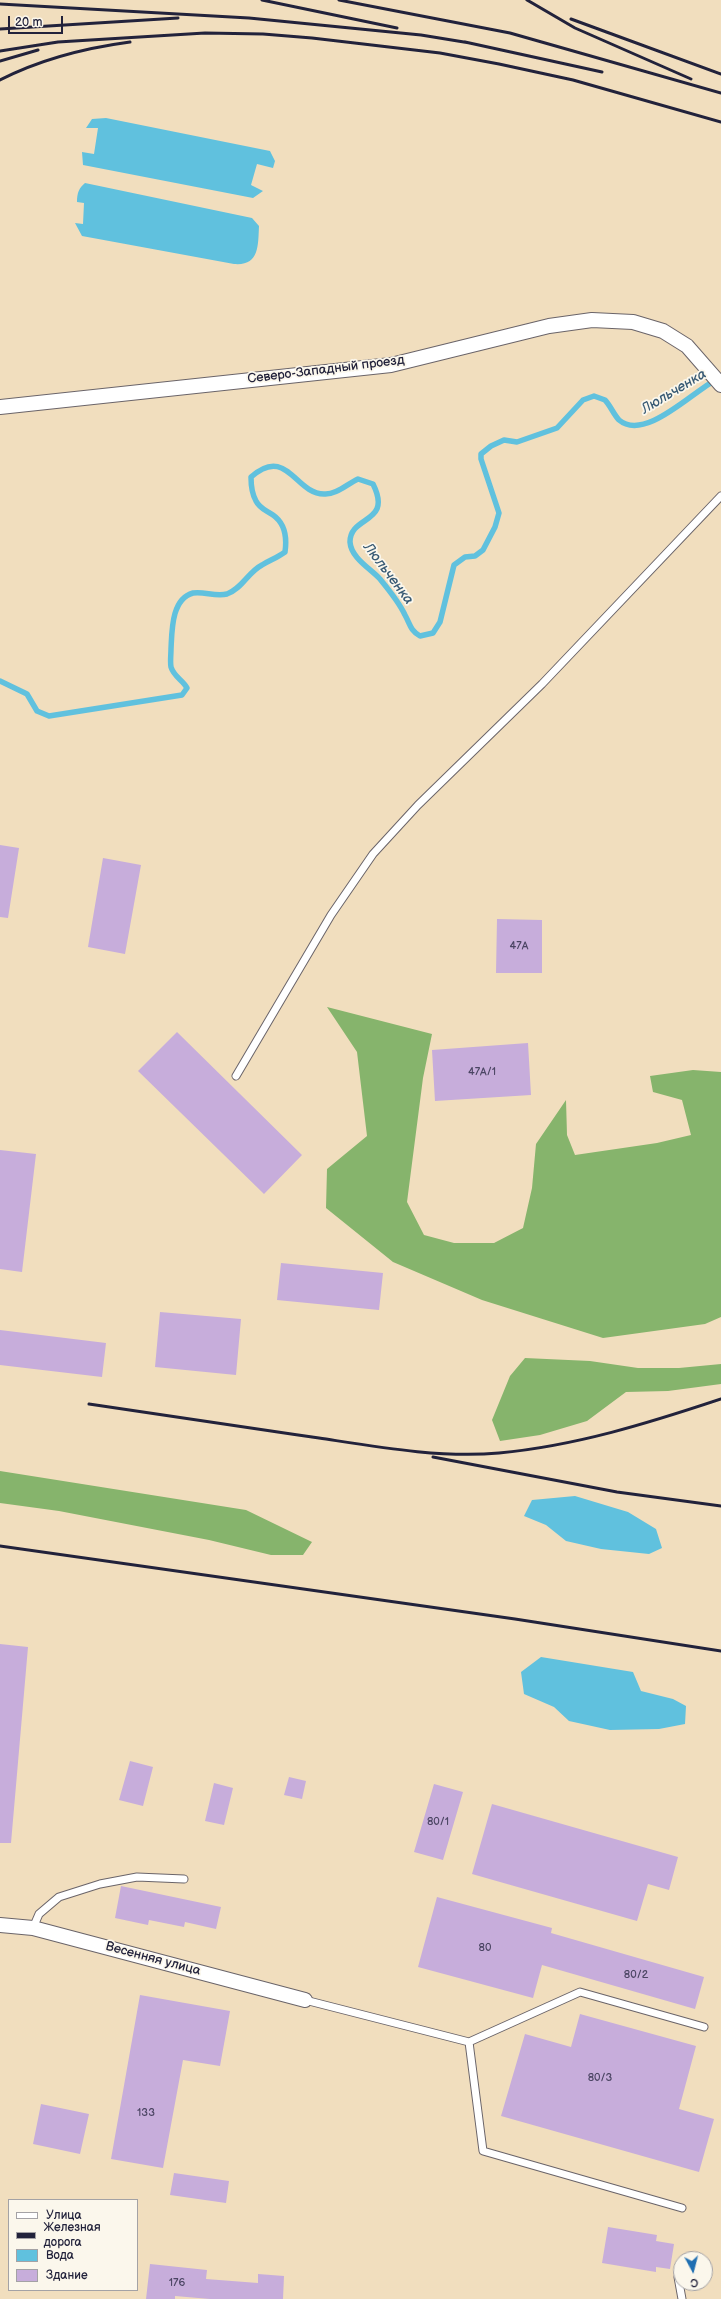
<!DOCTYPE html>
<html>
<head>
<meta charset="utf-8">
<style>
	body { margin:0 }
	#map { position:relative; width:721px; height:2299px; overflow:hidden; background:#f1debe; font-family:"Balsamiq Sans",sans-serif }
	canvas { display:block }
	.legend { position:absolute; left:8px; top:2199px; width:130px; height:92px; box-sizing:border-box; background:#fbf7ec; border:1px solid #a4a2a5; margin:0; padding:5px 7px; list-style:none; font-size:12px; color:#22223b }
	.legend li { display:flex; align-items:center; gap:8px; height:20px }
	.legend b { width:20px; border:1px solid #a4a2a5 }
	.north { position:absolute; left:673px; top:2251px; width:40px; height:40px; box-sizing:border-box; background:#fbf7ec; border:1px solid #a4a2a5; border-radius:50%; rotate:173deg; font-size:11px; font-weight:700; line-height:16px; text-align:center; color:#22223b }
	.north::after { content:''; display:block; margin:auto; width:14px; height:18px; background:#1f6fb2; clip-path:polygon(50% 0,100% 100%,50% 72%,0 100%) }
	.scale { position:absolute; left:8px; top:16px; width:55px; height:18px; box-sizing:border-box; border:2px solid #22223b; border-top:0; padding-left:5px; font-size:12px; line-height:14px; white-space:nowrap; color:#22223b; -webkit-text-stroke:3px #fbf7ec; paint-order:stroke }
</style>
</head>
<body>
<div id="map">
<canvas width="721" height="2299"></canvas>
<ul class="legend">
<li><b style="height:5px;background:#fff"></b>Улица</li>
<li><b style="height:5px;background:#22223b"></b>Железная дорога</li>
<li><b style="height:11px;background:#60c1de"></b>Вода</li>
<li><b style="height:11px;background:#c7addb"></b>Здание</li>
</ul>
<div class="north">С</div>
<div class="scale">20 m</div>
</div>
<script>
const c = document.querySelector('canvas').getContext('2d');
c.lineJoin = 'round';
function fillPath(path, color) {
  c.fillStyle = color;
  c.fill(path, 'evenodd');
}
function trace(path, color, width, dash) {
  c.strokeStyle = color;
  c.lineWidth = width;
  c.lineCap = dash ? 'butt' : 'round';
  c.setLineDash(dash || []);
  c.stroke(path);
}
function label(font, color, halo, rows, align = 'center') {
  c.font = font + ' "Balsamiq Sans",sans-serif';
  c.lineWidth = 3.5;
  c.setLineDash([]);
  c.textBaseline = 'middle';
  c.strokeStyle = halo;
  c.fillStyle = color;
  for (const [text, x, y, turn = 0] of rows) {
    c.save();
    c.translate(x, y);
    c.rotate((+turn || 0) * Math.PI / 180);
    c.textAlign = isNaN(turn) ? turn : align;
    if (halo) c.strokeText(text, 0, 0);
    c.fillText(text, 0, 0);
    c.restore();
  }
}
fillPath(new Path2D(`
	M327 1007 432 1034 423 1078 407 1202 424 1235 454 1243H494L523 1228 532 1188 536 1144 566 1100 567 1135 575 1155 657 1143 691 1135 682 1100 653 1092 650 1076 693 1070 721 1072V1317L705 1324 603 1338 482 1300 393 1262 326 1208 327 1169 367 1136 357 1052Z
	M525 1358 590 1361 638 1368H679L721 1364V1384L668 1391 626 1392 587 1421 540 1435 500 1441 492 1420 510 1376Z
	M0 1471 246 1510 312 1542 303 1555H271L209 1540 59 1511 0 1503Z`), '#86b46c');
fillPath(new Path2D(`
	M106 118 270 151 275 161 273 168 257 164 251 185 263 191 253 198 83 165 82 152 94 154 98 128H86L92 119Z
	M85 183 252 218 259 226C258 247 259 266 234 264L82 236 75 223 83 224 84 203 77 202C77 193 79 188 85 183Z
	M575 1496 628 1512 656 1529 662 1548 649 1554 601 1549 566 1541 546 1525 524 1516 532 1500Z
	M541 1657 633 1672 641 1691 673 1699 686 1706 685 1724 659 1729 610 1730 569 1721 554 1707 524 1694 521 1672Z`), '#60c1de');
trace(new Path2D(`
	M0 681 27 694 37 711 49 716 182 695 187 688C183 680 174 677 171 667 170 662 171 655 171 649 172 632 171 599 193 593 204 591 215 597 227 594 242 589 248 572 262 565 270 560 277 558 285 552 287 538 286 524 273 515 266 510 260 509 256 501 252 494 251 485 251 477 287 445 295 494 324 494 336 495 347 484 358 479L373 484C393 524 350 515 350 542 351 558 371 569 380 579 389 590 399 602 405 615 410 624 410 630 420 636L433 633 440 622 454 565 465 557 475 556 483 550 495 527 499 513 481 459V454L491 446 504 440 517 442 557 428 583 400 594 396 605 400C610 405 614 415 619 420 645 442 693 391 716 380`), '#60c1de', 5.5);
fillPath(new Path2D(`
	M0 845 19 848 8 918 0 917Z
	M103 858 141 865 125 954 88 947Z
	M497 919 542 920V973H496Z
	M177 1032 302 1155 264 1194 138 1071Z
	M528 1043 531 1095 435 1101 432 1050Z
	M0 1150 36 1154 22 1272 0 1269Z
	M281 1263 383 1273 379 1310 277 1300Z
	M160 1312 241 1319 236 1375 155 1367Z
	M0 1330 106 1343 102 1377 0 1365Z
	M0 1644 28 1647 11 1843H0Z
	M130 1761 153 1767 143 1806 119 1800Z
	M289 1777 306 1781 302 1799 284 1795Z
	M214 1783 233 1788 224 1825 205 1821Z
	M434 1784 463 1792 443 1860 414 1852Z
	M492 1804 678 1857 669 1890 648 1884 637 1921 472 1874Z
	M121 1886 221 1907 216 1929 185 1922 184 1927 149 1920 148 1925 115 1918Z
	M437 1897 552 1928 551 1933 704 1977 695 2009 542 1965 533 1998 418 1967Z
	M140 1995 230 2011 220 2066 183 2060 163 2168 111 2159Z
	M580 2014 696 2046 679 2109 714 2119 699 2172 501 2116 525 2034 571 2047Z
	M41 2104 89 2114 80 2154 33 2144Z
	M174 2173 229 2181 226 2203 170 2195Z
	M608 2227 657 2235 656 2241 674 2244 670 2269 656 2267V2272L602 2263Z
	M150 2264 207 2270 206 2279 258 2283V2274L284 2276 283 2299H210L175 2296V2299H146Z`), '#c7addb');
const service = new Path2D(`
	M236 1076 331 915 373 854 418 805 542 684 721 496
	M33 1928 39 1914 59 1897 100 1884 137 1877 184 1879
	M305 2000 469 2042 580 1992 704 2027
	M469 2042 483 2151 682 2208
	M678 2277 682 2299`);
const minor = new Path2D(`
	M0 407 391 365 549 326 592 320 633 322 663 331 687 346 721 385
	M0 1925 33 1928 305 2000`);
trace(service, '#6a6469', 9);
trace(minor, '#6a6469', 16);
trace(service, '#fff', 7);
trace(minor, '#fff', 14);
trace(new Path2D(`
	M262 0 397 28
	M339 0 510 33 721 93
	M527 0 575 28 691 79
	M0 4 249 18 421 35 470 43
	M571 19 721 74
	M0 29 178 18
	M465 42 602 72
	M0 51 58 42 205 33 263 34 312 38 440 53 499 64 573 80 721 122
	M0 61 38 50
	M0 80C41 59 85 48 130 42
	M89 1404C165 1415 242 1427 319 1438 378 1447 439 1458 499 1453 575 1446 649 1423 721 1399
	M433 1457 617 1492 721 1506
	M0 1546 515 1619 721 1651`), '#22223b', 3);
label('11px', '#4b4563', null, [
	["47А",519,946],
	["47А/1",482,1072],
	["80/1",438,1822],
	["80",485,1948],
	["80/2",636,1975],
	["80/3",600,2078],
	["133",146,2113],
	["176",177,2283]
]);
label('13px', '#22223b', '#fbf7ec', [
	["Северо-Западный проезд",326,370,-7],
	["Весенняя улица",153,1959,15]
]);
label('italic 14px', '#385a74', '#fbf7ec', [
	["Люльченка",674,392,-31],
	["Люльченка",388,574,53]
]);
</script>
</body>
</html>
